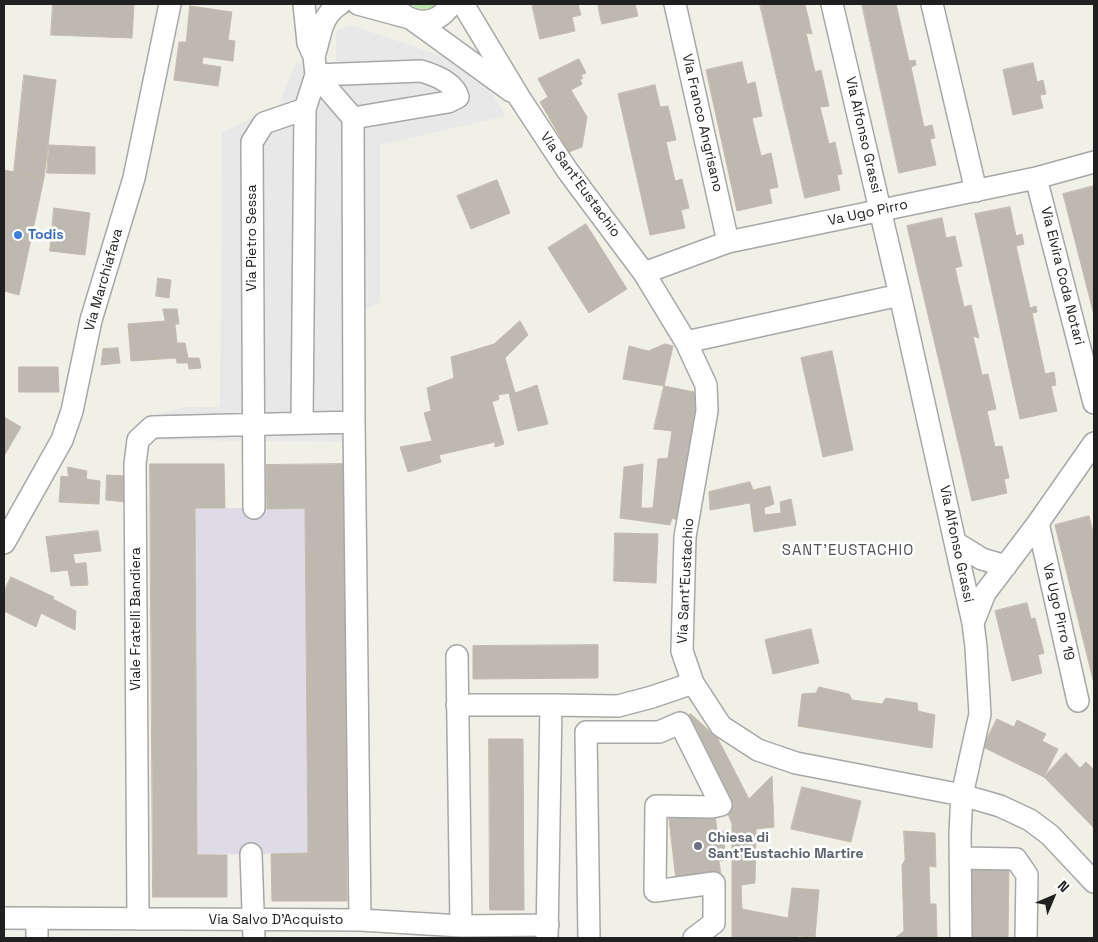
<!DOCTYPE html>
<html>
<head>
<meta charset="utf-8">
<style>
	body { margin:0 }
	#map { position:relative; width:1098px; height:942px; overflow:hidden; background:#f1f0e7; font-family:"Space Grotesk",sans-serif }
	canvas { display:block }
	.frame { position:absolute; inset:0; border:5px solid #202020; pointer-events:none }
	.north { position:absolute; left:1028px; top:872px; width:50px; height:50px; -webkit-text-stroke:4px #fff; paint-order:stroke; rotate:45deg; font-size:14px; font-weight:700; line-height:20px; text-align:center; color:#202020 }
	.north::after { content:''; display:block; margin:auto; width:18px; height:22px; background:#202020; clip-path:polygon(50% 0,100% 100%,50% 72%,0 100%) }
</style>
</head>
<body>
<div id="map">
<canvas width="1098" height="942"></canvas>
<div class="frame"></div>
<div class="north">N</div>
</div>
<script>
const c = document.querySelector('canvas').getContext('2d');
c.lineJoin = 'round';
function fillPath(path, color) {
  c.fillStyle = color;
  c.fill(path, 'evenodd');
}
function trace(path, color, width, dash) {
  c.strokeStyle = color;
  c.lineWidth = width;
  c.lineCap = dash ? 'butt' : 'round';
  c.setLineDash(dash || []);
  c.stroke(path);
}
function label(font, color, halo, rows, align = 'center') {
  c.font = font + ' "Space Grotesk",sans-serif';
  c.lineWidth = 5;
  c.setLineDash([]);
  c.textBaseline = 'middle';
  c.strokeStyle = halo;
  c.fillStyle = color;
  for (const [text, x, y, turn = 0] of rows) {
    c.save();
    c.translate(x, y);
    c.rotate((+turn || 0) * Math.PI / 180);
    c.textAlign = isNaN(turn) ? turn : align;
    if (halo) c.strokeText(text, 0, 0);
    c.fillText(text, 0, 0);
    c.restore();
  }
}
fillPath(new Path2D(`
	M410 4H437C428 11 419 10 410 4Z`), '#bdeaad');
fillPath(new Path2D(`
	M350 25 454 60 490 90 506 116 380 145V302L362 311 365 442 150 440 155 416 184 407H220L222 132 278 106 296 63 336 65V31Z`), '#e8e8e8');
fillPath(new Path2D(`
	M195 508H305L308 853 197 855Z`), '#dedbe7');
const building = new Path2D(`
	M53 4 134 5 132 38 51 35Z
	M532 4H578L581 15 572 17 575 31 540 39Z
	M598 4H635L638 16 602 24Z
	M760 4H805L812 34 806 33 815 72 821 70 829 106 820 107 829 144 835 142 842 174 837 175 840 190 805 198Z
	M862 4H896L909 61 915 60 916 65 911 67 924 127 932 125 935 138 930 139 936 165 899 173Z
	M190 6 232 12 228 40 235 41 233 61 203 57 202 64 221 67 218 86 174 80 179 42H186Z
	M579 59 586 73 581 75 583 78 580 80 582 84 571 90 587 117 582 147 569 152 540 102 548 97 538 79Z
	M742 62 747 84 755 82 762 116 752 118 761 156 771 153 778 187 769 189 772 203 737 211 706 70Z
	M1033 63 1037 82 1043 80 1046 94 1040 95 1043 108 1013 115 1003 70Z
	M24 75 56 80 44 178 14 172Z
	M655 85 660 107 668 106 676 140 666 142 675 181 682 179 689 208 681 210 685 228 650 235 618 94Z
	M49 145 95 147V174L47 173Z
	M4 170 44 178 19 295 4 291Z
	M497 180 510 213 471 229 457 196Z
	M1094 186V315L1063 194Z
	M1010 207 1016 236 1022 234 1024 244 1016 246 1030 308 1036 306 1037 312 1032 313 1045 374 1054 372 1056 385 1051 386 1057 411 1020 419 975 214Z
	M54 208 90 213 85 255 50 251Z
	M942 218 946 238 955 236 962 266 955 268 964 307 971 305 979 338 973 336 982 375 988 374 996 409 987 411 995 447 1002 446 1009 478 1004 479 1007 493 972 501 907 226Z
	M586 224 627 289 589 313 548 248Z
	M158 278 171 280 169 298 156 296Z
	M163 309H177L179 324H175L177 343H185L188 358H199L201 368 189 369 188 363H177L176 358 131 361 128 324 165 321Z
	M520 321 528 335 505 358 515 393 537 385 548 424 518 431 509 393 498 395 499 399 492 402 504 444 495 447V442L439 455 441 462 408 472 400 447 432 441 424 413 431 411 427 388 454 378 451 357 494 344Z
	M665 344 673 346 664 386 623 379 629 346 648 351Z
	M118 348 120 363 101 365 103 349Z
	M832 351 853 450 823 457 801 358Z
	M19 367H58L59 392H19Z
	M664 386 699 393 677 520 672 518 670 525 620 518 624 467 643 464 641 508H653L658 459 668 458 672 431 654 429Z
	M4 417 21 427 4 456Z
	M150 464H224L225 508H195L197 855H227V897H153Z
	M344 464 347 901H272L271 854 308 853 305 508 267 509 266 465Z
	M68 467 87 471 86 479 100 481 99 504 59 502 61 476 68 477Z
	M107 475 127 476 126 502 106 500Z
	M750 482 753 490 770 486 774 504 764 508 765 515 781 513 780 502 791 499 796 525 754 532 750 503 710 510 709 492Z
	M1089 516 1094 536V684L1055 525Z
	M98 531 101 551 73 554 75 564 67 565 68 570 51 572 46 537Z
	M615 533 658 534 656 583 614 581Z
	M86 563 88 585 71 586 67 565Z
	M11 577 54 597 53 599 76 611 75 630 41 613 36 627 4 611V592Z
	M1027 603 1031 619 1035 618 1044 653 1038 655 1042 673 1012 681 995 611Z
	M811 629 819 663 773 674 765 640Z
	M598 645V678L473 679V646Z
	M819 687 849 694 852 700 882 704 886 698 917 703 918 711 935 715 932 748 798 726 802 694 816 693Z
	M691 714 718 739 749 799 772 776 774 827 756 829 755 883 741 885 742 909 788 918 792 888 819 890 815 937 798 936V938H732V824L710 769 682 720Z
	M997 719 1014 727 1017 720 1046 734 1042 741 1058 749 1044 777 983 747Z
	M489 739H523L524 910H490Z
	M1066 753 1080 768 1086 762 1094 770V828L1044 777Z
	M802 787 861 801 851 842 791 829Z
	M715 814 717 832 723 831 726 860 719 861 721 875 676 880 669 819Z
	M904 831 935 833 936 867 929 866 930 904H936L937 937 895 938 904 931 902 865 905 860Z
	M972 864 1009 865 1008 938H971Z
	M484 936H519V938H484Z`);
fillPath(building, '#beb9b0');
trace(building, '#c3baa9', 1);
const street = new Path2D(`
	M358 4 406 17
	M393 4C408 25 436 29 451 4
	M463 4 519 97 567 170 644 273 686 342 706 385 707 411 685 537 682 651 693 683 721 726 758 750 796 763 962 795 1000 806 1030 820 1050 835 1094 882
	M675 4 728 242
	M832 4 900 295 973 623 976 647 980 714 962 795 960 833 961 938
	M932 4 976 191
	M413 20 511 91
	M314 56C321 36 320 16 340 4
	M316 75 353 118 354 422 360 920
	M316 75 421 71C435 75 454 82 458 97L448 102 353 118
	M1036 178 1094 403
	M644 273 728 242 1036 178 1094 162
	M686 342 900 295
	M302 423 305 109
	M254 508 252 142 264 123 305 109 316 75 314 56 308 43 304 4
	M1038 523 1078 701
	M4 543 62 440 72 411 91 320 134 178 170 4
	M956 543 982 559 1006 566
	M973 623 985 593 1038 523 1094 443
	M457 656 461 926
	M457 705H551
	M251 854 254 938
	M960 858 1016 859 1027 875 1026 938
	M4 918 360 920 461 926 548 925
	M138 919 135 464 138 440 152 427 354 422
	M37 938V918
	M547 938 551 705 618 706 652 697 693 683
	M589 938 586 732H659L680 723 721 805 712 807 656 806 655 891 714 883V923L694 938`);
trace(street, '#a7a7a7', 24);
trace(street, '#fff', 21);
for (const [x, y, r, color] of [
	[18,235,5,"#3f7fe0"],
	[698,846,5,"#6b7280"]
]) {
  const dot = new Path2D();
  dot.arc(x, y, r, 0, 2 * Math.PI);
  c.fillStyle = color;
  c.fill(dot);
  trace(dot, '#fff', 2);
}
label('14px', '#202020', '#fff', [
	["Via Franco Angrisano",702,123,77],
	["Via Alfonso Grassi",863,135,77],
	["Via Sant'Eustachio",580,185,54],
	["Va Ugo Pirro",868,213,-12],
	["Via Pietro Sessa",252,238,-90],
	["Via Elvira Coda Notari",1062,276,76],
	["Via Marchiafava",104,280,-74],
	["Via Alfonso Grassi",956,544,78],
	["Via Sant'Eustachio",686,581,-87],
	["Va Ugo Pirro 19",1058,612,77],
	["Viale Fratelli Bandiera",136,619,-90],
	["Via Salvo D'Acquisto",276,920]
]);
label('bold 14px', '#366cbe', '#fff', [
	["Todis",28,235]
], 'left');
label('bold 14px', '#5b616d', '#fff', [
	["Chiesa di",708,838],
	["Sant'Eustachio Martire",708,854]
], 'left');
c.letterSpacing = '1px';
label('15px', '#535353', '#fff', [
	["SANT'EUSTACHIO",848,551]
]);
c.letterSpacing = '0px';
</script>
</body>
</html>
